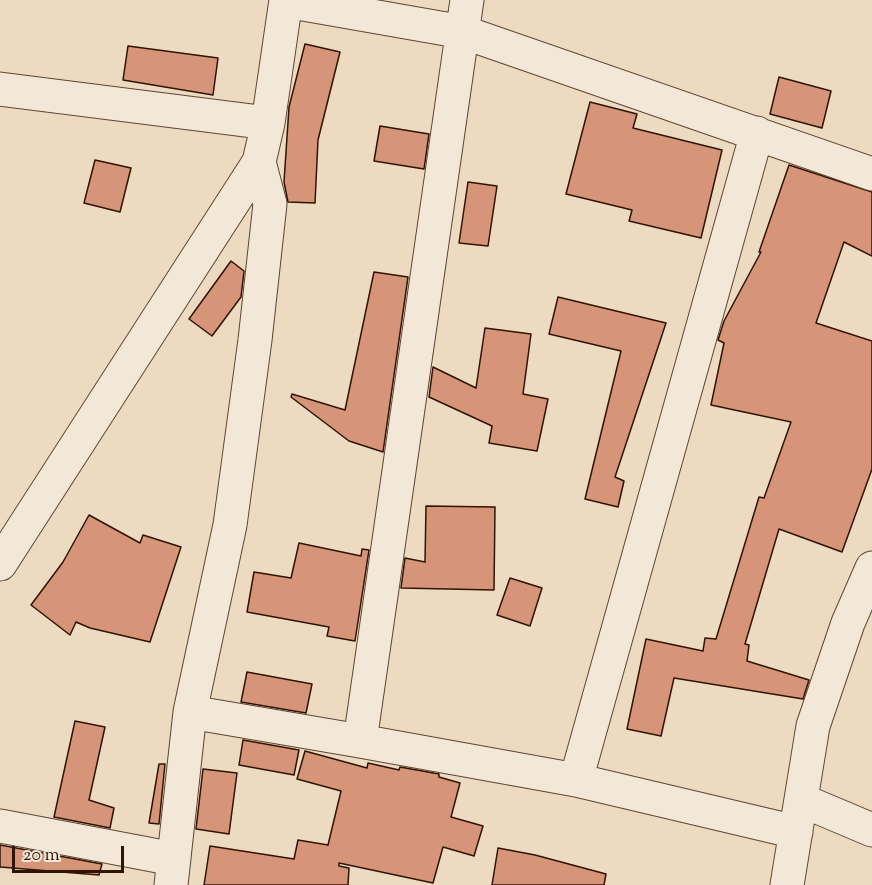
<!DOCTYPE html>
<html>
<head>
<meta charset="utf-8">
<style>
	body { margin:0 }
	#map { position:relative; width:872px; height:885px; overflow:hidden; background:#ecdbc1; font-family:"Sorts Mill Goudy",serif }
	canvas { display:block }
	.scale { position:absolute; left:12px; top:846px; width:112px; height:27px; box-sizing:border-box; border:3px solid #2f1303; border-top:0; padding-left:8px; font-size:18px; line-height:21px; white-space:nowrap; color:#2f1303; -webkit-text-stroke:4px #f3e8d7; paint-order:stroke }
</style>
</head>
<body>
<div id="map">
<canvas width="872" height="885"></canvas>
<div class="scale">20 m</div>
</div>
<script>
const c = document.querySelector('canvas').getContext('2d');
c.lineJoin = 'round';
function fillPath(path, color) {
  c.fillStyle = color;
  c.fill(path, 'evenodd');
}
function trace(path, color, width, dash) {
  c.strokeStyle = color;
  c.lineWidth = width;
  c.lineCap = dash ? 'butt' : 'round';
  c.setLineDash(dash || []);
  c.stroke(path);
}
const building = new Path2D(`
	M305 44 340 52 318 140 315 203 288 202 284 182 289 107Z
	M128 46 218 58 213 95 123 80Z
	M779 77 831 91 822 128 770 114Z
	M590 102 637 114 633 128 722 150 701 238 629 221 632 210 566 194Z
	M380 126 429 134 424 169 374 161Z
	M95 160 131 168 120 212 84 203Z
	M789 165 872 192V256L844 242 816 323 872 341V469L842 552 779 529 745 644 749 645 747 661 809 680 803 699 674 678 661 736 627 729 646 639 703 651 705 638 716 639 759 497 764 498 791 422 711 405 724 343 718 340 724 321 761 252H759Z
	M468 182 497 186 488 246 459 243Z
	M231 261 244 271 241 297 212 336 189 319Z
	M374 272 408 277 383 452 349 441 291 397 292 394 345 410Z
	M558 297 666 323 615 477 624 481 618 507 585 499 621 351 549 334Z
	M485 328 531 334 523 394 548 399 537 451 489 443 492 426 429 397 433 367 476 388Z
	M426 506 495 507 494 590 401 588 405 558 425 562Z
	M89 515 140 543 143 535 181 547 150 642 90 628 76 622 70 635 31 605 63 562Z
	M299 543 361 556 362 549 369 550 355 641 327 636 329 627 247 612 254 572 291 578Z
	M510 578 542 588 530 626 497 615Z
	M247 672 312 684 306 713 241 702Z
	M75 721 105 727 89 800 114 808 110 828 54 817Z
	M243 740 299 750 294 775 239 765Z
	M305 751 367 768 368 763 399 770 400 767 439 774V777L460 783 451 817 483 826 474 856 443 847 433 883 339 863V866L349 868 348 885H204L210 846 294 859 298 840 328 845 341 791 297 779Z
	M159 764H165L159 824 149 823Z
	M203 769 237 773 229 834 196 829Z
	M0 845 102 864 99 875 0 867Z
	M498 848 535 855 606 874 604 885H492Z`);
fillPath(building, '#d69478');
trace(building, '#2f1303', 1.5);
const minor = new Path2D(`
	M286 1 463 32 872 174
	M0 89 268 123
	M0 564 259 162
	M190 712 360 741 467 0
	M360 741 576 780 796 832
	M576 780 757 133
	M801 800 872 830
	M0 826 174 859
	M171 885 190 712 230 525 255 340 270 204 259 162 268 123 286 0
	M787 885 813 726 848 623 872 568`);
trace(minor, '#5e4532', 35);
trace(minor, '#f3e8d7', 33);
</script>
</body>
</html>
